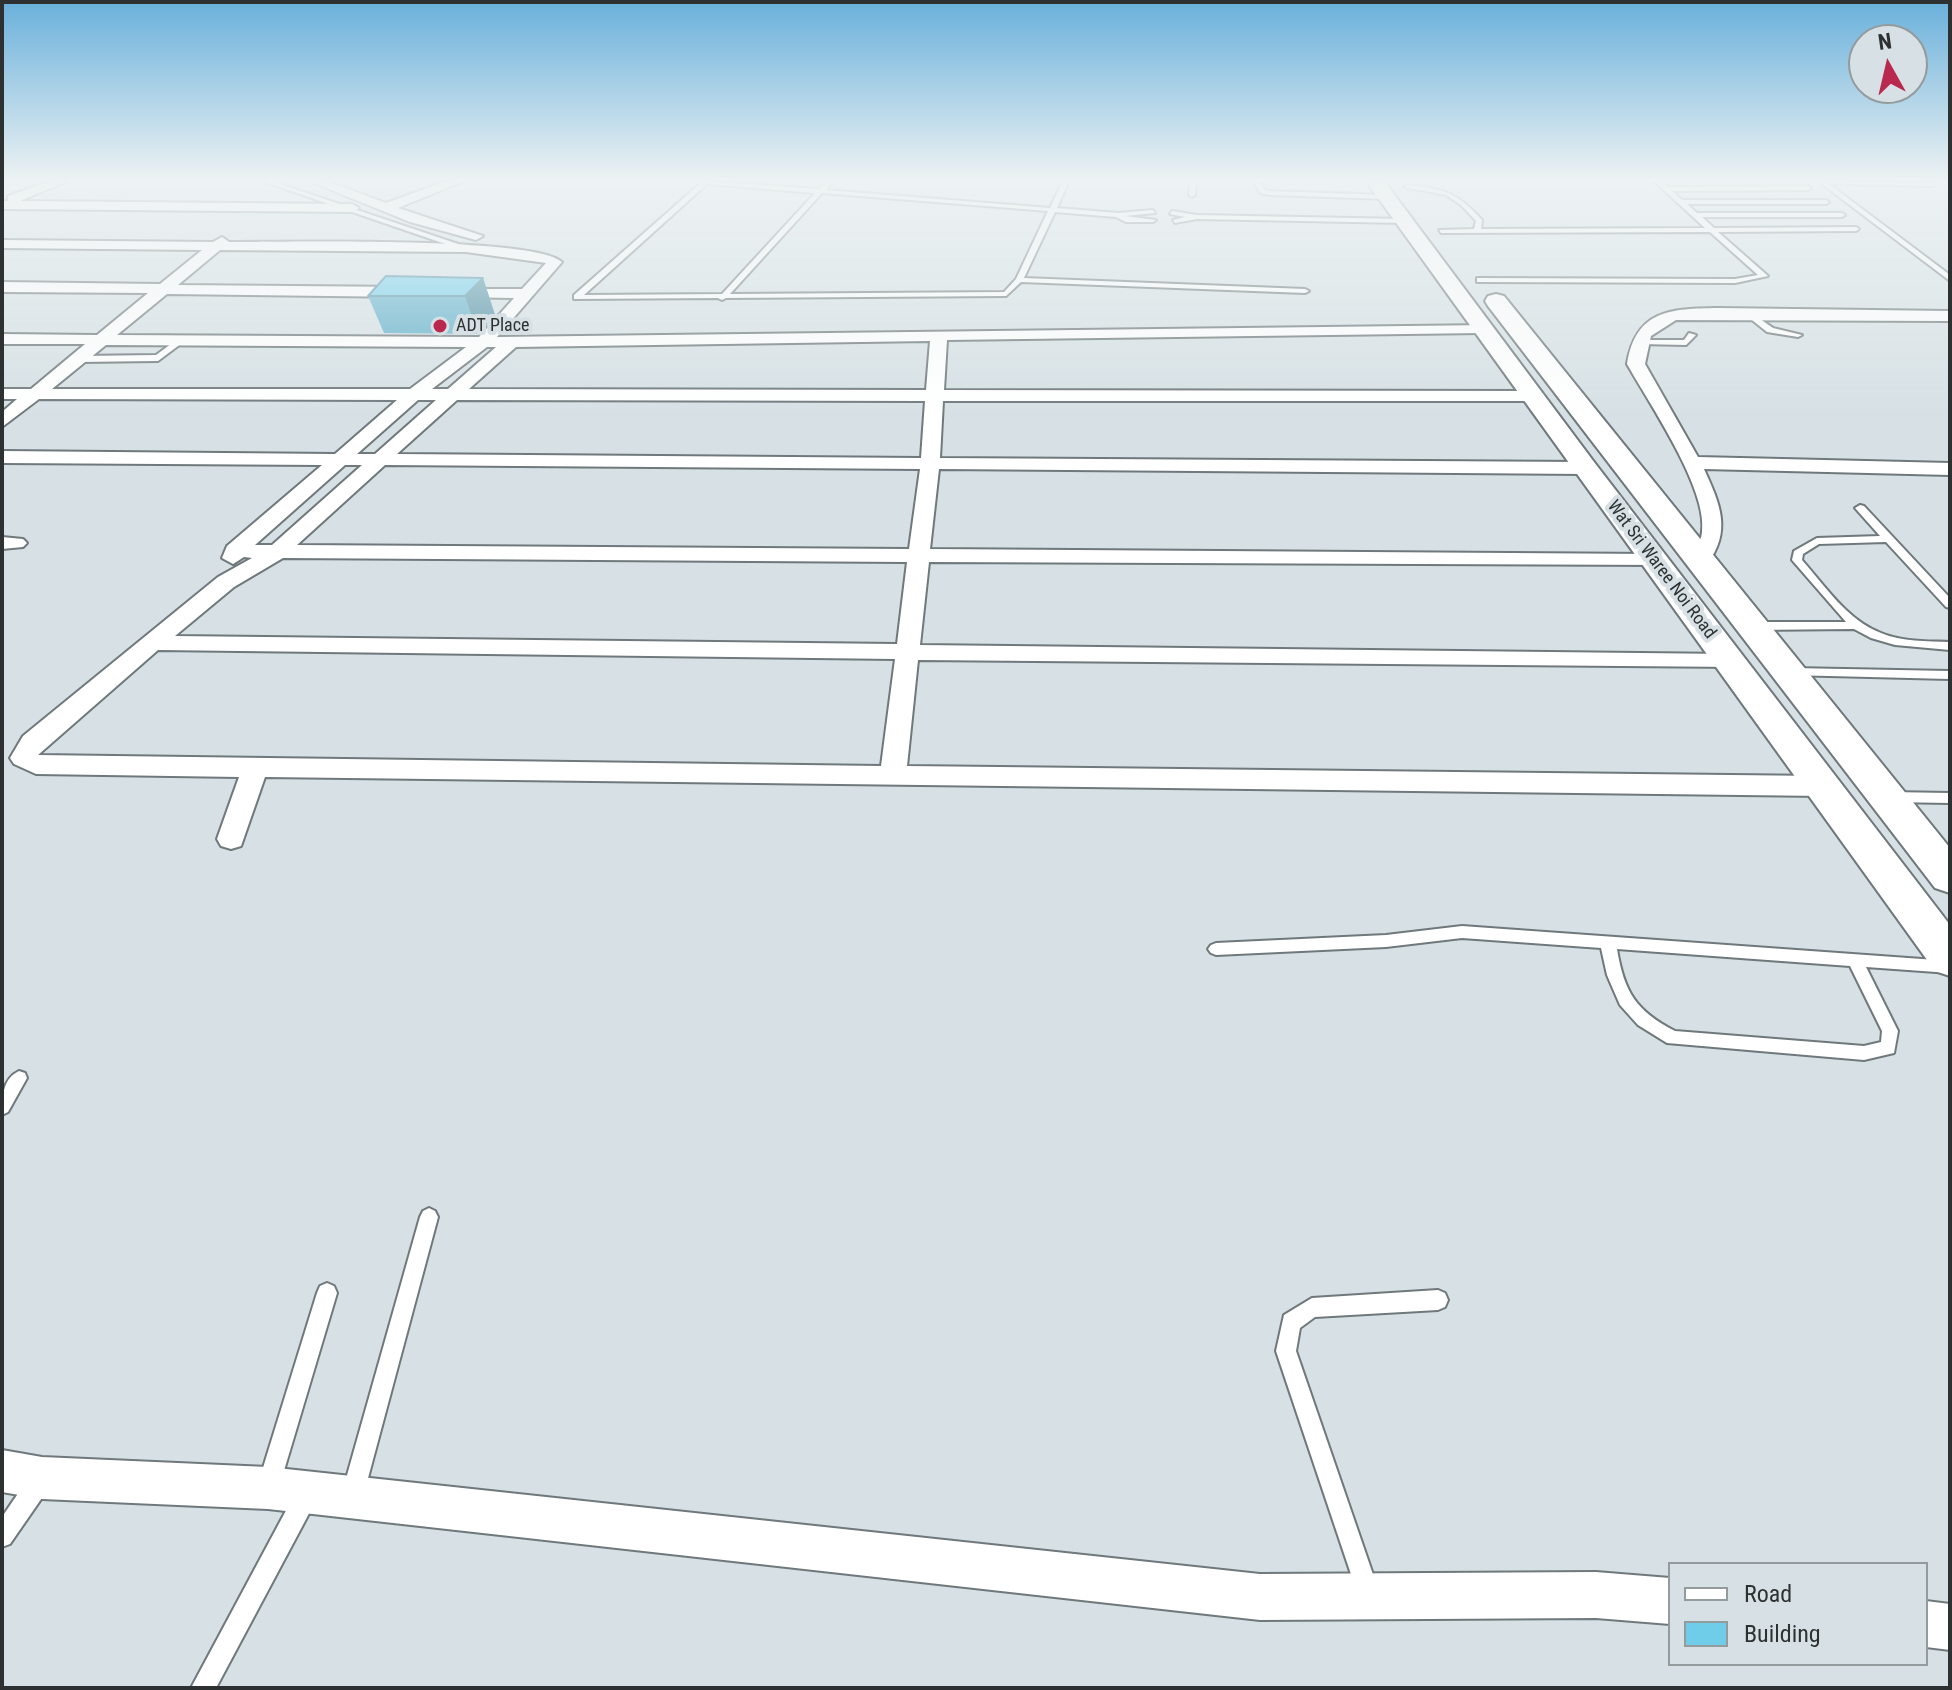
<!DOCTYPE html>
<html>
<head>
<meta charset="utf-8">
<style>
	body { margin:0 }
	#map { position:relative; width:1952px; height:1690px; overflow:hidden; background:#d7e1e5; font-family:"Roboto Condensed",sans-serif }
	canvas { display:block }
	.frame { position:absolute; inset:0; border:4px solid #2d3132; pointer-events:none }
	.legend { position:absolute; left:1668px; top:1562px; width:260px; height:104px; box-sizing:border-box; background:#d7e1e5; border:2px solid #939b9d; margin:0; padding:10px 14px; list-style:none; font-size:24px; color:#2d3132 }
	.legend li { display:flex; align-items:center; gap:16px; height:40px }
	.legend b { width:40px; border:2px solid #939b9d }
	.north { position:absolute; left:1848px; top:24px; width:80px; height:80px; box-sizing:border-box; background:#d7e1e5; border:2px solid #939b9d; border-radius:50%; rotate:352deg; font-size:22px; font-weight:700; line-height:32px; text-align:center; color:#2d3132 }
	.north::after { content:''; display:block; margin:auto; width:28px; height:36px; background:#b9294f; clip-path:polygon(50% 0,100% 100%,50% 72%,0 100%) }
</style>
</head>
<body>
<div id="map">
<canvas width="1952" height="1690"></canvas>
<div class="frame"></div>
<ul class="legend">
<li><b style="height:10px;background:#fff"></b>Road</li>
<li><b style="height:22px;background:#70cdea"></b>Building</li>
</ul>
<div class="north">N</div>
</div>
<script>
const c = document.querySelector('canvas').getContext('2d');
c.lineJoin = 'round';
function trace(path, color, width, dash) {
  c.strokeStyle = color;
  c.lineWidth = width;
  c.lineCap = dash ? 'butt' : 'round';
  c.setLineDash(dash || []);
  c.stroke(path);
}
function fillPath(path, color) {
  c.fillStyle = color;
  c.fill(path, 'evenodd');
}
function label(font, color, halo, rows, align = 'center') {
  c.font = font + ' "Roboto Condensed",sans-serif';
  c.lineWidth = 8;
  c.setLineDash([]);
  c.textBaseline = 'middle';
  c.strokeStyle = halo;
  c.fillStyle = color;
  for (const [text, x, y, turn = 0] of rows) {
    c.save();
    c.translate(x, y);
    c.rotate((+turn || 0) * Math.PI / 180);
    c.textAlign = isNaN(turn) ? turn : align;
    if (halo) c.strokeText(text, 0, 0);
    c.fillText(text, 0, 0);
    c.restore();
  }
}
const lane = new Path2D(`
	M262 181H271L470 248 463 250Z
	M703 181 819 189 827 181H833L826 190 1050 208 1063 181H1069L1057 208 1118 213 1153 210 1155 213 1125 216 1156 220 1153 222H1126L1116 217 1055 212 1024 278 1305 289 1309 291 1305 293 1021 282 1006 296 726 298 722 300 718 298 574 299V295ZM707 184 815 193 722 294 584 295ZM822 193 1048 211 1016 279 1004 292 730 294Z
	M1190 181H1196L1195 195 1192 197 1189 195Z
	M1254 181H1260L1265 190 1270 191 1387 195 1390 197 1387 199 1270 195 1260 193Z
	M1654 181H1661L1668 187 1808 186 1811 188 1808 190 1672 191 1682 200H1826L1829 202 1826 204H1687L1697 213H1842L1845 215 1842 217H1702L1714 228 1856 227 1859 229 1856 231 1718 232 1768 276 1735 283 1480 282H1477V278L1735 279 1758 275 1710 232 1441 233 1439 230 1474 229 1476 221 1461 205 1446 195 1404 187 1407 185C1443 188 1458 193 1482 220L1481 229 1705 228Z
	M1818 181 1936 183 1934 186 1829 184 1950 275V281Z
	M1172 211 1197 215 1405 219 1408 221 1405 223 1197 219 1175 223 1173 220 1185 217 1170 214Z
	M1750 312 1773 328 1802 335 1798 337 1767 332 1747 316V312Z
	M1689 333 1696 335 1686 345 1639 344 1635 342 1639 340H1684Z
	M179 338 186 340 158 361 79 362 75 359 79 356 156 355Z
	M1860 505 1864 506 1950 598V608L1946 607 1886 542 1819 544 1803 554 1802 560C1825 586 1847 620 1881 633 1902 642 1927 641 1950 642V650L1895 645 1871 638 1854 629 1752 630 1746 626 1752 622H1846L1792 560 1794 551 1817 538 1880 536 1855 508Z
	M1792 668 1950 671V679L1788 675 1786 672 1788 669Z
	M1890 792 1950 793V803L1890 802 1883 797Z
	M1462 926 1950 961V973L1866 967 1898 1031 1894 1053 1864 1060 1667 1043 1638 1025 1620 1005 1607 975 1601 948 1462 938 1386 947 1216 955 1211 953 1208 949 1211 945 1216 943 1386 935ZM1617 949 1850 966 1882 1031 1881 1042 1864 1046 1675 1031C1636 1011 1624 992 1617 949Z
	M19 1071 25 1073 27 1078 8 1112 2 1115C2 1098 2 1079 19 1071Z
	M429 1208 435 1211 438 1217 364 1493 361 1501 353 1504 345 1501 342 1493 420 1217 423 1211Z
	M327 1283 334 1286 337 1293 280 1484 277 1492 269 1495 261 1492 258 1484 317 1293 320 1286Z
	M1438 1290 1445 1293 1448 1300 1445 1307 1438 1310 1315 1317 1300 1328 1296 1351 1379 1592 1376 1600 1368 1603 1360 1600 1357 1592 1276 1351 1284 1315 1312 1298Z
	M38 1473 46 1476 49 1484 46 1492 10 1544 2 1547V1517L30 1476Z
	M305 1487 313 1490 316 1498 313 1506 216 1688H191L297 1490Z`);
const street = new Path2D(`
	M50 181H67L20 201 352 204 359 208 352 212 2 209V201H8V196Z
	M309 181H327L386 203 447 181H464L398 208 483 236 476 240 410 222Z
	M222 237 229 242C281 242 534 236 562 262L497 337 1489 325V331L1483 333 947 340 944 390 1532 391 1541 396 1532 401H943L940 458 1584 462 1594 468 1584 474 939 469 930 549 1655 554 1666 560 1663 565 929 562 920 645 1730 654 1738 657 1742 662 1738 667 918 660 907 766 1822 776 1831 779 1835 786 1831 793 1822 796 265 777 241 846 231 849 221 846 217 839 239 777 36 774 14 764 10 758 23 736 218 577 252 558 244 557 233 564 222 558 227 546 322 465 2 463V451L335 454 397 400 39 399 2 427V412L17 399H2V389H31L85 344H2V334L97 335 148 293 2 292V282L160 284 202 250 2 248V240L213 242ZM220 250 466 252 546 263 522 289H446L443 292 451 297 514 298 479 337 117 335 167 294 409 297 417 292 409 287 178 285ZM930 341 926 390 469 389 516 347ZM106 345 466 347 410 389H52ZM487 347H496L448 389H432ZM418 400H436L375 454H357ZM457 400 925 401 921 458 397 454ZM345 465H362L272 545H255ZM385 465 920 469 909 549 297 545ZM283 558 907 562 897 644 175 636 234 587ZM158 650 895 659 881 766 38 755Z
	M1718 308 1950 311V321L1676 320 1651 336 1645 364 1698 457 1950 463V475L1704 469C1720 504 1732 531 1707 564H1691L1688 559C1694 550 1701 543 1702 532 1708 489 1649 403 1627 364 1636 309 1671 309 1718 308Z
	M2 537 23 539 27 543 23 547 2 549Z
	M2 1450 42 1457 268 1467 1260 1574 1596 1572 1670 1578V1624L1596 1618 1260 1620 268 1509 42 1499 2 1492Z
	M1926 1601 1950 1604V1650L1926 1647Z`);
const secondary = new Path2D(`
	M1366 181H1384L1594 462 1950 925V976L1935 971Z
	M1496 294 1504 296 1950 848V893L1935 888 1488 306 1485 301 1488 296Z`);
trace(lane, '#6f787b', 4);
trace(street, '#6f787b', 4);
trace(secondary, '#6f787b', 4);
fillPath(lane, '#fff');
fillPath(street, '#fff');
fillPath(secondary, '#fff');
fillPath(new Path2D(`
	M483 278 495 315 478 334 384 333 368 296Z`), '#60b0c9');
fillPath(new Path2D(`
	M483 278 495 315 478 334 465 296Z`), '#4e90a4');
const building = new Path2D(`
	M386 276 483 278 465 296H368Z`);
fillPath(building, '#70cdea');
trace(building, '#4e90a4', 2);
const sky = c.createLinearGradient(0, 0, 0, 417);
sky.addColorStop(0, '#69b0db');
sky.addColorStop(0.43, '#edf2f3');
sky.addColorStop(1, '#edf2f300');
c.fillStyle = sky;
c.fillRect(0, 0, 1952, 417);
for (const [x, y, r, color] of [
	[440,326,8,"#b9294f"]
]) {
  const dot = new Path2D();
  dot.arc(x, y, r, 0, 2 * Math.PI);
  c.fillStyle = color;
  c.fill(dot);
  trace(dot, '#d7e1e5', 3);
}
label('18px', '#2d3132', '#d7e1e5', [
	["ADT Place",456,326]
], 'left');
label('18px', '#2d3132', '#d7e1e5', [
	["Wat Sri Waree Noi Road",1661,570,53]
]);
</script>
</body>
</html>
